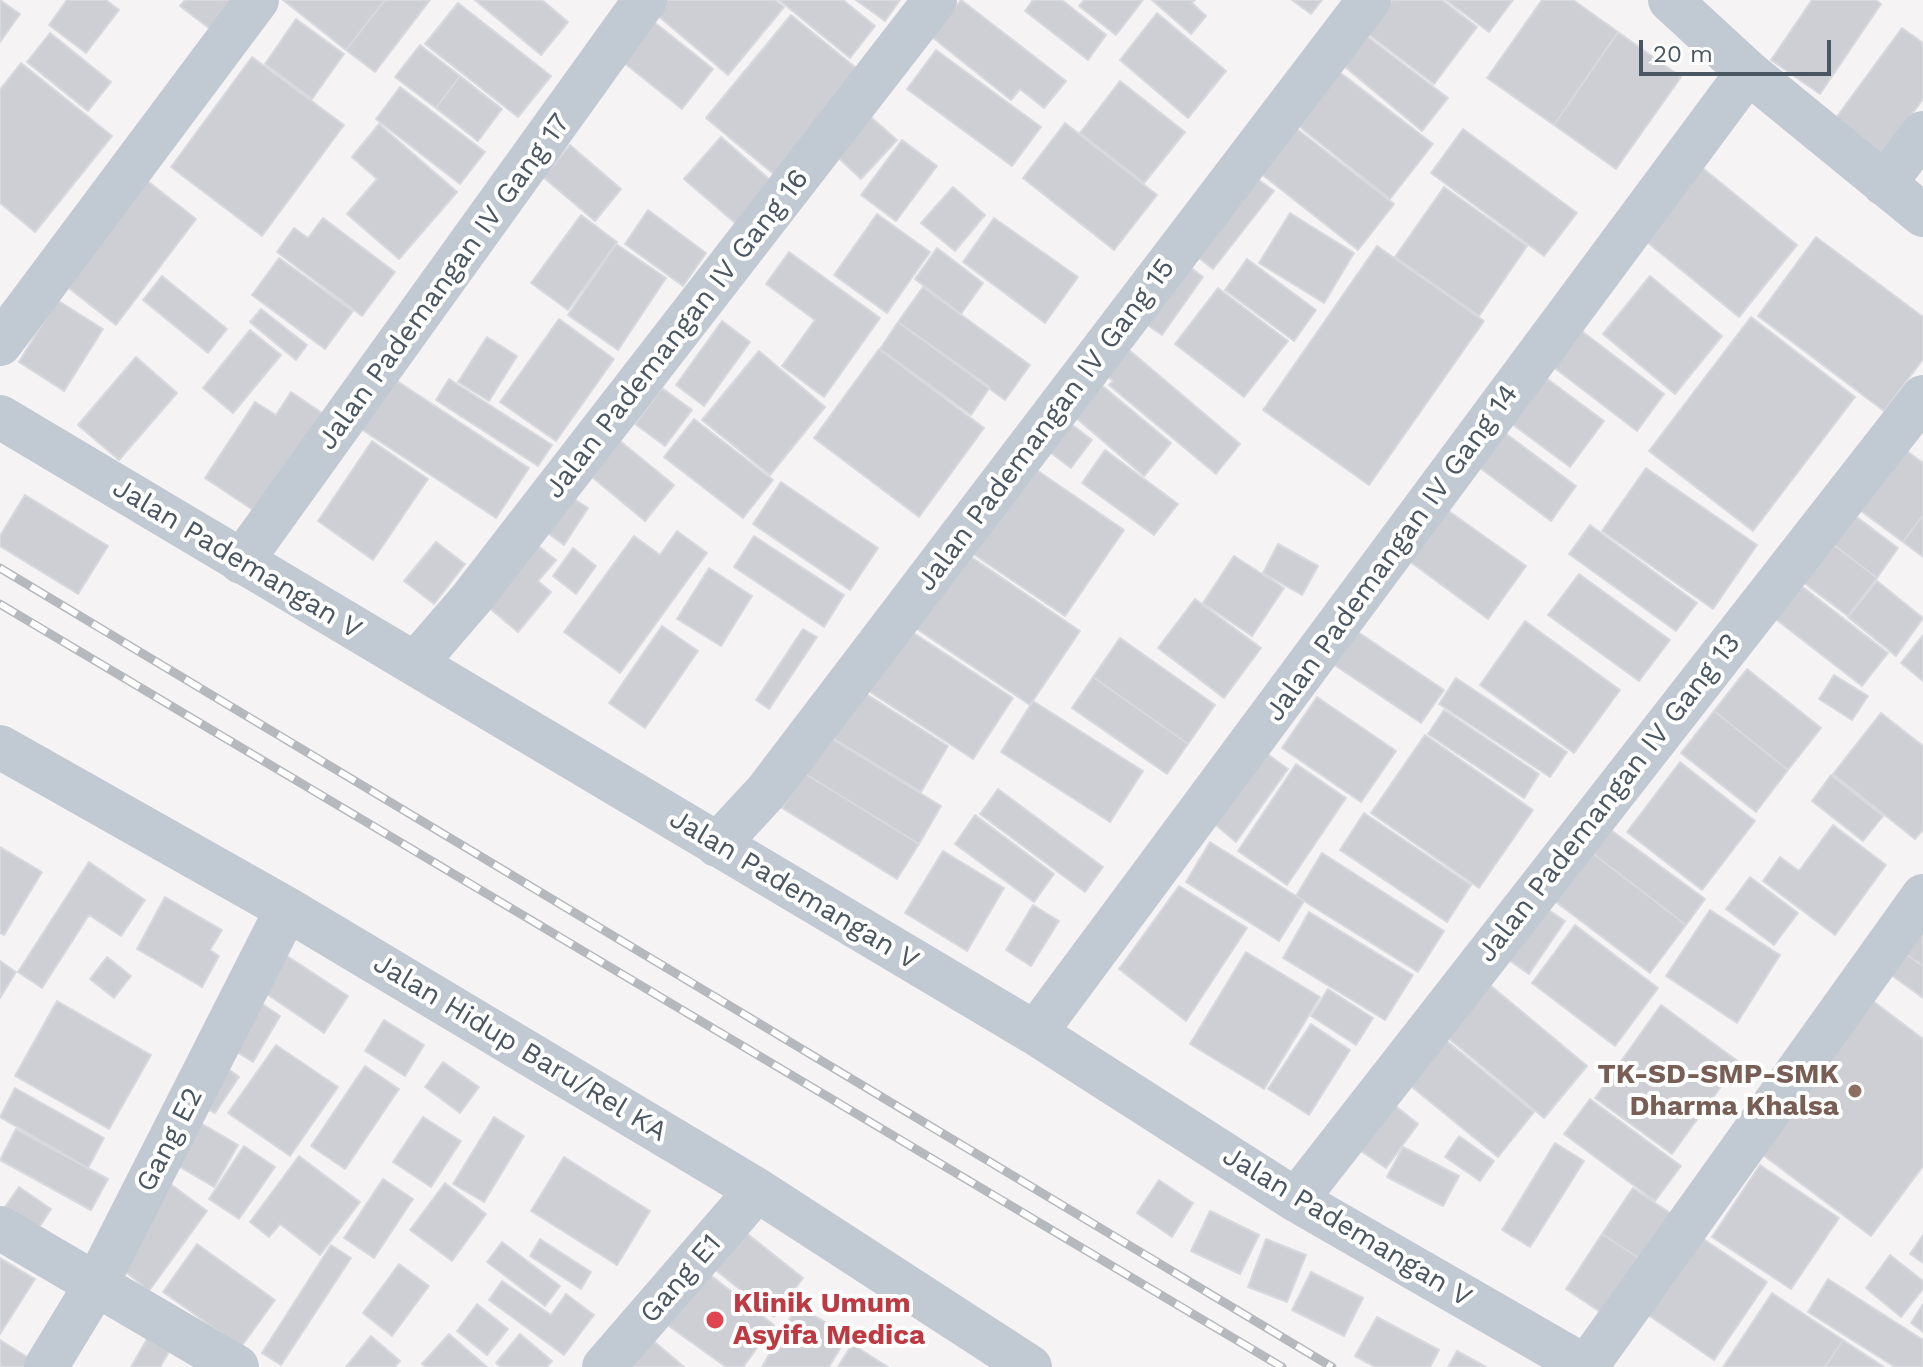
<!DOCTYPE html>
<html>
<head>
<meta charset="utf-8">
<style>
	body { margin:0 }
	#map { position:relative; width:1923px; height:1367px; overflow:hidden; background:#f5f3f3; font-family:"Work Sans",sans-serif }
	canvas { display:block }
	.scale { position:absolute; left:1639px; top:40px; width:192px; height:36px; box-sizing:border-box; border:4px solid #4a5661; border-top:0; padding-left:10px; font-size:24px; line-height:28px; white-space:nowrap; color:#4a5661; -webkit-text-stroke:6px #fff; paint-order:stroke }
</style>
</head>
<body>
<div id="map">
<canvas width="1923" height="1367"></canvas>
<div class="scale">20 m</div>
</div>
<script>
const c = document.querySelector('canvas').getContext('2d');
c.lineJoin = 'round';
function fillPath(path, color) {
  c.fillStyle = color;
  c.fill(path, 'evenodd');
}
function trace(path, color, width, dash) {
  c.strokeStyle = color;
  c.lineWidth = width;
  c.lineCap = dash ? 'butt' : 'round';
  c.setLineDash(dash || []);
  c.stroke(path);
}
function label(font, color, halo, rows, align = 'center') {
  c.font = font + ' "Work Sans",sans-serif';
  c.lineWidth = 8;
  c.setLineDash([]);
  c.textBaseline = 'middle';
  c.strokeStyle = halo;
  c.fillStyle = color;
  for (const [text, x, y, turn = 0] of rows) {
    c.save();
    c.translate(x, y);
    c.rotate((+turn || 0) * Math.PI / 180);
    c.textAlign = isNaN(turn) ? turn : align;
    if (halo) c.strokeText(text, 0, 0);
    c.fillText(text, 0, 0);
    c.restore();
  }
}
const building = new Path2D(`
	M0 0 20 14 0 42Z
	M67 0H106L119 10 86 53 49 25Z
	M185 0H235L214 32 180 6Z
	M283 0H385L346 50Z
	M385 0H430L375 72 346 50Z
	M475 0H542L568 22 541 55Z
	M667 0H775L784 7 728 75 656 14Z
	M779 0H843L875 26 850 58Z
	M856 0H900L885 21Z
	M961 0 1066 81 1044 108 1020 89 1011 100 932 37Z
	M1033 0H1062L1106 35 1088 60 1025 11Z
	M1084 0H1143L1116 35 1079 6Z
	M1152 0H1195L1192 3 1206 16 1191 34Z
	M1292 0H1322L1311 14Z
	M1392 0H1442L1477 27 1434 84 1368 34Z
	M1446 0H1513L1489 32Z
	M1542 0H1573L1618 32 1554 125 1487 78Z
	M1812 0H1876L1881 4 1820 94 1771 60Z
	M458 3 551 76 518 117 425 44Z
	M1157 13 1226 71 1188 118 1120 60Z
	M644 14 713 69 682 109 613 54Z
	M791 15 861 72 776 176 706 118Z
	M296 19 344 54 312 99 265 64Z
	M1356 28 1448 98 1422 131 1332 56Z
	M1902 28 1923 43V99L1877 161 1830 126Z
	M1618 32 1681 77 1616 169 1554 125Z
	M50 33 111 82 88 111 27 62Z
	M420 45 460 76 436 108 395 77Z
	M936 50 1041 127 1012 166 907 89Z
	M252 57 344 125 262 236 171 167Z
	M21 63 112 136 35 232 0 203V90Z
	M1329 64 1433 144 1390 199 1286 116Z
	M460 76 502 109 478 141 436 108Z
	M1120 81 1185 132 1144 183 1080 133Z
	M400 87 485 152 460 184 376 119Z
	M864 111 897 140 861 179 829 149Z
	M1284 119 1394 204 1358 250 1250 165Z
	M1065 123 1157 195 1114 250 1023 178Z
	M379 124 457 192 399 259 347 214 377 179 352 157Z
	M1463 129 1577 213 1544 256 1431 173Z
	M721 137 778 187 741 228 684 179Z
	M902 140 937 166 896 221 861 195Z
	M570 145 621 189 595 221 543 177Z
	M1694 161 1797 245 1739 317 1636 233Z
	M1244 169 1274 191 1213 269 1185 247Z
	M141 176 196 219 116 325 61 282Z
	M953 187 985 215 955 251 921 223Z
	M1444 187 1527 246 1479 316 1395 257Z
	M648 210 706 253 683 286 625 244Z
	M1290 213 1354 253 1324 303 1259 263Z
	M877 214 930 252 887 313 834 275Z
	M581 215 617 242 568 310 531 283Z
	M323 218 395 272 362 316 277 252 294 228 308 238Z
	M994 218 1078 277 1045 323 963 262Z
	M1816 237 1923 317V359L1884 411 1758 316Z
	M616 244 666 278 618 350 568 315Z
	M1377 246 1484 321 1369 485 1263 410Z
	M937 248 983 283 961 314 915 279Z
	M789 252 880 318 824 397 782 366 815 320 766 284Z
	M1177 257 1203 277 1162 335 1134 316Z
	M279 258 353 311 325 349 252 295Z
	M1247 259 1316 310 1294 341 1225 290Z
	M162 276 227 329 208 353 143 300Z
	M1650 276 1722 336 1675 394 1603 334Z
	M923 287 1030 365 1005 400 898 322Z
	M1218 288 1288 341 1244 397 1175 344Z
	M57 300 103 329 64 391 19 362Z
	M261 309 307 345 296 360 250 322Z
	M1751 317 1855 397 1753 531 1649 451Z
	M559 319 614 359 556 441 500 402Z
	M1566 319 1664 394 1637 431 1539 356Z
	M722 321 750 342 704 406 676 385Z
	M898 322 990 387 971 415 880 349Z
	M250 330 281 355 233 413 203 388Z
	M487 337 517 356 489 401 458 382Z
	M1116 339 1240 444 1216 474 1109 385 1113 381 1095 365Z
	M879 349 984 428 919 517 814 438Z
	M759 351 825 407 770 475 702 420Z
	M136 357 177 393 119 460 78 425Z
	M1087 373 1171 443 1144 476 1061 405Z
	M1542 375 1604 421 1570 467 1508 421Z
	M394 379 529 468 496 518 361 429Z
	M449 379 552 445 538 466 436 400Z
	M662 388 692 410 665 446 635 424Z
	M291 392 322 413 256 512 205 478 255 402 276 415Z
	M1058 414 1092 440 1071 468 1035 441Z
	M694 419 773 480 743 518 664 457Z
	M1497 427 1576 486 1551 521 1472 462Z
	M372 441 428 479 373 560 318 521Z
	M620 441 674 485 645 521 592 477Z
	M1105 450 1178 504 1154 535 1082 483Z
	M1907 451 1923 463V515L1903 542 1861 511Z
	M1025 462 1124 530 1065 616 966 549Z
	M1646 468 1757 545 1713 609 1602 531Z
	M781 482 878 548 850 590 753 524Z
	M565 493 588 508 564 545 542 529Z
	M25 495 108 546 78 594 0 546V536Z
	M1842 506 1898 548 1877 578 1821 535Z
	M1443 507 1526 566 1488 619 1405 558Z
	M1923 515V557L1903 542Z
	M1590 525 1697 603 1676 631 1569 554Z
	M677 531 707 553 620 673 564 632 634 536 660 555Z
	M1821 535 1877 578 1848 616 1792 574Z
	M754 536 844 595 824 627 734 567Z
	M532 541 556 560 538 581 551 592 518 632 482 602Z
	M436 542 465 564 434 604 404 581Z
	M1278 544 1318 566 1302 595 1263 573Z
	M573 548 596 566 576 594 553 576Z
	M958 548 1080 631 1030 705 908 623Z
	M1234 556 1284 588 1252 636 1203 603Z
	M709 568 752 596 721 646 677 619Z
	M1579 574 1670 640 1639 681 1548 615Z
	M1877 581 1923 618 1896 656 1848 617Z
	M1799 584 1888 653 1862 686 1773 617Z
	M1195 599 1261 648 1224 698 1158 648Z
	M1525 621 1620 690 1574 753 1480 685Z
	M1343 622 1444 690 1421 723 1321 656Z
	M662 626 698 651 645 728 609 703Z
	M903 626 1013 698 973 759 864 688Z
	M803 629 817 637 769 709 756 700Z
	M1923 635V681L1901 663Z
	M1120 638 1215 705 1188 744 1093 677Z
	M1747 669 1821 728 1788 770 1714 711Z
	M1834 675 1868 696 1852 720 1819 699Z
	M1093 677 1188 744 1167 774 1072 708Z
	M1456 678 1567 752 1550 777 1439 704Z
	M852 685 948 746 921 792 823 732Z
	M1317 697 1396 751 1361 802 1282 748Z
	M1033 701 1143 771 1110 822 1001 752Z
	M1444 710 1539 774 1524 798 1428 734Z
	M1714 711 1788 770 1756 812 1681 753Z
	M1881 713 1923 746V830L1915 839 1833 774Z
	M826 735 941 806 919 844 804 773Z
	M1425 735 1533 810 1479 888 1371 813Z
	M1255 745 1288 769 1236 842 1204 815Z
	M1680 762 1755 821 1702 890 1627 832Z
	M1296 764 1346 798 1287 885 1238 851Z
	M804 773 919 844 897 879 782 808Z
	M1831 775 1883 816 1863 841 1812 801Z
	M998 789 1103 867 1085 892 980 814Z
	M1364 813 1471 885 1447 922 1340 850Z
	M975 815 1054 874 1034 902 955 844Z
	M1604 825 1705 899 1686 925 1583 846Z
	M1833 825 1886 865 1835 935 1763 881 1780 857 1799 871Z
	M1210 842 1304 901 1279 941 1186 882Z
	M1583 846 1686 925 1650 973 1544 893Z
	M0 847 42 872 4 935 0 933Z
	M943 851 1004 888 967 951 905 913Z
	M1322 853 1444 931 1418 972 1296 896Z
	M89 862 145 900 121 936 89 915 42 988 18 972Z
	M1750 877 1798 913 1774 945 1726 909Z
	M1179 886 1247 928 1186 1021 1119 969Z
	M165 897 222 930 210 950 219 956 202 987 137 949Z
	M1535 901 1565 921 1529 974 1500 954Z
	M1033 905 1059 921 1031 966 1006 950Z
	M1710 910 1780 955 1737 1023 1666 976Z
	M1923 910V966L1897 948Z
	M1309 912 1413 975 1385 1020 1283 958Z
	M1575 925 1658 988 1615 1046 1532 983Z
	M1897 948 1923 966V998L1883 969Z
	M281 952 348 996 324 1033 258 988Z
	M1246 952 1320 997 1264 1089 1190 1044Z
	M107 957 131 976 114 998 90 979Z
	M0 961 16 972 0 998Z
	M1484 980 1587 1066 1544 1118 1441 1032Z
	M1328 989 1373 1018 1356 1045 1311 1016Z
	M1861 992 1923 1039V1166L1871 1236 1747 1143Z
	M248 994 280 1016 253 1062 222 1043Z
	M57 1001 151 1055 109 1129 15 1076Z
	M1661 1005 1739 1062 1672 1154 1595 1098Z
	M384 1020 424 1045 405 1076 365 1051Z
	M1311 1024 1350 1050 1309 1115 1268 1089Z
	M1437 1033 1534 1112 1498 1157 1401 1078Z
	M276 1045 338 1087 290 1156 228 1113Z
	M213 1058 239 1077 215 1113 190 1100Z
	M443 1062 479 1087 460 1113 425 1087Z
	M365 1066 399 1089 345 1169 311 1146Z
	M15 1088 104 1138 88 1168 0 1117Z
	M1387 1099 1418 1124 1386 1168 1355 1147Z
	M1590 1099 1681 1166 1655 1201 1564 1134Z
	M187 1115 238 1145 214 1187 163 1157Z
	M423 1117 461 1141 431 1187 393 1162Z
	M494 1117 524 1136 484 1202 453 1184Z
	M16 1129 108 1179 91 1210 0 1160Z
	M1459 1136 1494 1161 1480 1181 1445 1157Z
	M1555 1143 1584 1161 1530 1247 1502 1230Z
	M244 1146 275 1167 239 1219 209 1199Z
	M1403 1147 1459 1176 1443 1206 1387 1177Z
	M299 1156 360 1202 320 1255 280 1224 269 1237 250 1222Z
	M564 1157 650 1211 617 1265 531 1211Z
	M1760 1165 1839 1218 1791 1289 1712 1237Z
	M383 1179 413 1199 374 1258 344 1238Z
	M165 1180 207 1211 149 1291 114 1262Z
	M1159 1180 1193 1203 1172 1237 1137 1213Z
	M445 1183 486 1214 452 1261 410 1230Z
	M19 1187 51 1209 31 1240 0 1214Z
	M1633 1188 1673 1215 1642 1260 1602 1234Z
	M1210 1211 1259 1235 1240 1274 1191 1251Z
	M735 1224 803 1278 774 1317 707 1263Z
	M1690 1230 1767 1282 1714 1360 1638 1308Z
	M1602 1234 1642 1260 1606 1316 1566 1289Z
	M1923 1235V1263L1910 1254Z
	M540 1239 591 1272 581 1289 530 1256Z
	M1266 1239 1306 1255 1287 1302 1248 1287Z
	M502 1242 560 1286 545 1306 487 1262Z
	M197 1244 275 1300 241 1347 163 1292Z
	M331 1245 351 1258 281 1365 262 1353Z
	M1890 1255 1923 1281V1289L1901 1317 1866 1288Z
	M0 1258 35 1279 0 1334Z
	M399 1264 429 1286 392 1336 363 1313Z
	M699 1266 774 1325 743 1367H726L655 1316Z
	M1311 1272 1363 1298 1344 1336 1292 1310Z
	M1828 1279 1923 1340V1367H1895L1808 1312Z
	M502 1281 551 1315 566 1294 594 1315 564 1355 489 1300Z
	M1772 1293 1843 1340 1825 1367H1723Z
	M477 1304 508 1329 487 1355 457 1331Z
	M1923 1304V1332L1911 1323Z
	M797 1306 848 1335 829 1367H762Z
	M1377 1317 1439 1350 1430 1367H1375L1355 1356Z
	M642 1331 684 1367H611Z
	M449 1334 487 1367H426L422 1364Z
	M520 1334 552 1361 547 1367H501L496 1363Z
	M371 1336 400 1361 395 1367H346Z
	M147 1339 169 1352 160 1367H131Z
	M0 1340 40 1365 39 1367H0Z
	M1843 1340 1884 1367H1825Z
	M852 1344 888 1367H838Z
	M1457 1351 1486 1367H1448Z`);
fillPath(building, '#cdcfd5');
trace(building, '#d7d9de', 2);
trace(new Path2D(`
	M1670 0 1748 72 1923 215
	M1884 184 1923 133
	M0 344 257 0
	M0 417 1035 1033 1296 1200 1586 1367 1923 896
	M241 562 645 0
	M415 664 471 599 935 0
	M0 747 287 909 757 1190 1030 1367
	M717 845 766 792 1369 0
	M1035 1033 1748 72
	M1296 1200 1923 397
	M0 1228 237 1367
	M46 1367 97 1283 287 909
	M604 1367 757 1190`), '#c1cad2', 44);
const rail = new Path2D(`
	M0 568 1332 1367
	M0 604 1282 1367`);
trace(rail, '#b5b8bd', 9);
trace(rail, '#fff', 6, [18]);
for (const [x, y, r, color] of [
	[1855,1091,8,"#8d6e63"],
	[715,1320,10,"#e0444e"]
]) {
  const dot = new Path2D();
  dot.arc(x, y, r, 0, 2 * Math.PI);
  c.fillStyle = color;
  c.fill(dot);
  trace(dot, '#fff', 3);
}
label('28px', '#4a5661', '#fff', [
	["Jalan Pademangan IV Gang 17",444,282,-54],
	["Jalan Pademangan IV Gang 16",677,334,-52],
	["Jalan Pademangan IV Gang 15",1046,425,-53],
	["Jalan Pademangan IV Gang 14",1392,553,-54],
	["Jalan Pademangan V",237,559,31],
	["Jalan Pademangan IV Gang 13",1609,798,-52],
	["Jalan Pademangan V",794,890,31],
	["Jalan Hidup Baru/Rel KA",520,1048,31],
	["Gang E2",170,1140,-63],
	["Jalan Pademangan V",1347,1227,31],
	["Gang E1",681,1279,-49]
]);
label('bold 28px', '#785e54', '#fff', [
	["TK-SD-SMP-SMK",1839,1075],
	["Dharma Khalsa",1839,1107]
], 'right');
label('bold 28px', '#be3a42', '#fff', [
	["Klinik Umum",733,1304],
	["Asyifa Medica",733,1336]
], 'left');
</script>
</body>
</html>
